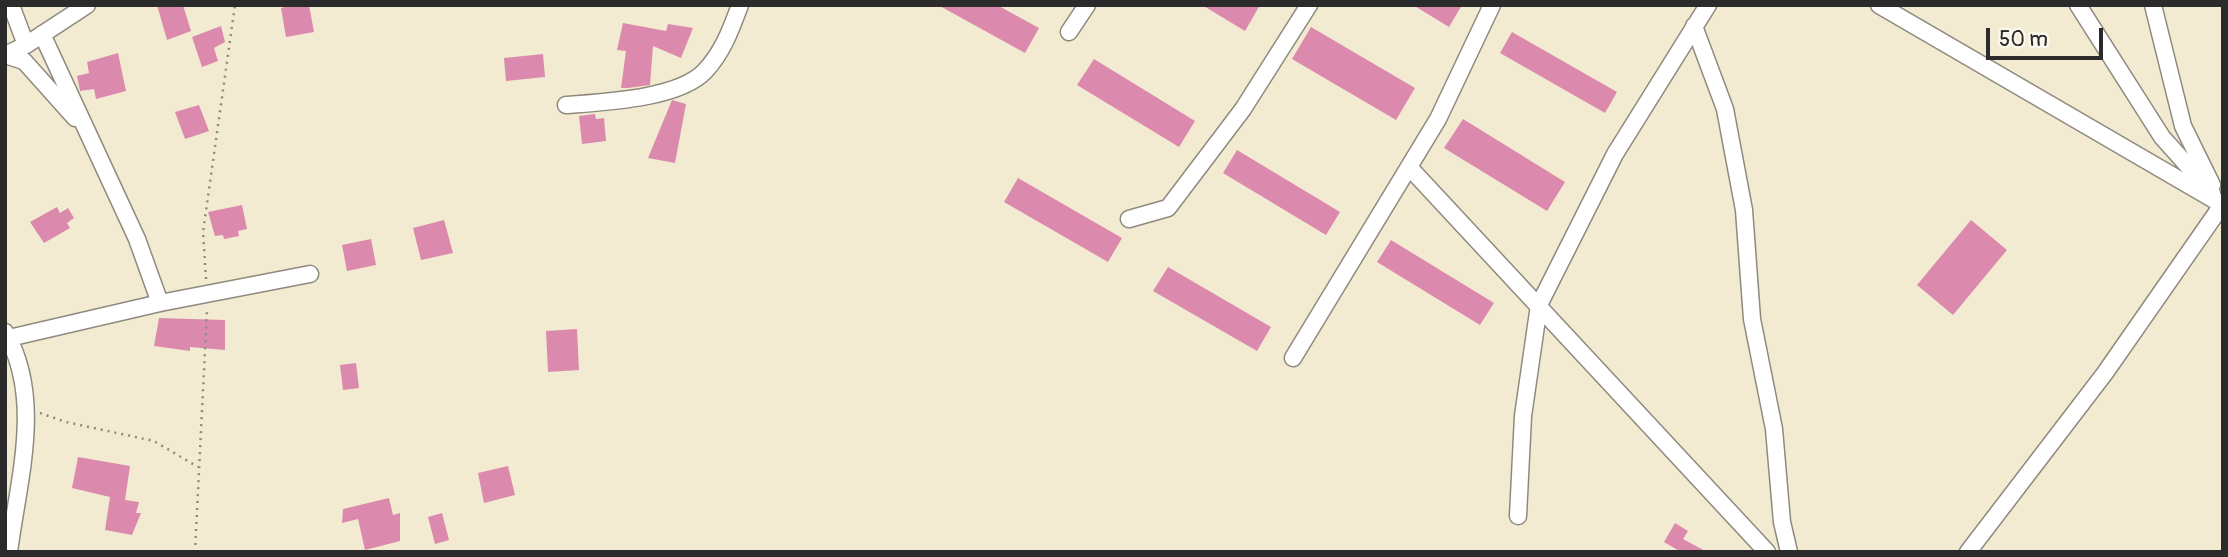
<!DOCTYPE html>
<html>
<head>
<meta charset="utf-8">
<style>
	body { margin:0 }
	#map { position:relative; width:2228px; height:557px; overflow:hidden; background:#f3ead2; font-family:Pangolin,sans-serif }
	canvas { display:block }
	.frame { position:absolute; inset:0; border:7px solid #2b2b2b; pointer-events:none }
	.scale { position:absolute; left:1986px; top:28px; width:117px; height:32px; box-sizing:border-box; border:4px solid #2b2b2b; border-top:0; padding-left:9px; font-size:21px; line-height:24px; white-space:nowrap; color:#2b2b2b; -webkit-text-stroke:5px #fbf7ec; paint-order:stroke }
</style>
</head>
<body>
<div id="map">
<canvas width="2228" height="557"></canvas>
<div class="frame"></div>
<div class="scale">50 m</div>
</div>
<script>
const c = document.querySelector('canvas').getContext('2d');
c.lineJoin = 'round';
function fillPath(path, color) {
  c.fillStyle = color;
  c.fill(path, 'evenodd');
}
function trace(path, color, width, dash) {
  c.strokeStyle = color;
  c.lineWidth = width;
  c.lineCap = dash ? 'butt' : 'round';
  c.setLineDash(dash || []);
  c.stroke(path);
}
fillPath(new Path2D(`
	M157 5H183L191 31 167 40Z
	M293 5H309L314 32 286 37 281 8Z
	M938 5H997L1039 28 1025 53Z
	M1202 5H1260L1245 31Z
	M1413 5H1462L1449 27Z
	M623 23 666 31 668 24 693 28 681 58 653 46 650 85 628 88H621L626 51 617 50Z
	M221 26 225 42 214 48 218 61 202 67 192 37Z
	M1311 27 1415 88 1396 120 1292 59Z
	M1512 32 1617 92 1605 113 1500 53Z
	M118 53 126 91 96 99 94 89 80 91 77 76 89 73 87 62Z
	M543 54 545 77 506 81 504 58Z
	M1094 59 1195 121 1179 147 1077 85Z
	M672 100 686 104 675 163 648 158Z
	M199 105 209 131 185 139 175 112Z
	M595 114 596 119 604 118 606 141 582 144 579 116Z
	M1463 119 1565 182 1547 211 1444 148Z
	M1237 150 1340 212 1326 235 1223 173Z
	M1018 178 1122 238 1108 262 1004 202Z
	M242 205 247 229 238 231 239 236 224 239 223 235 215 236 208 212Z
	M57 207 60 213 68 208 74 218 67 223 70 228 44 243 30 222Z
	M444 220 453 253 421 260 413 228Z
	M1971 220 2007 250 1953 315 1917 285Z
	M371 239 376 265 347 271 342 245Z
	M1391 240 1494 303 1480 325 1377 262Z
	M1168 267 1271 327 1257 351 1153 291Z
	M159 318 225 320V350L190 347V351L154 346Z
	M577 329 579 370 548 372 546 331Z
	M356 363 359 388 343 390 340 365Z
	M78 457 130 466 125 500 139 502 136 513H141L132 535 105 530 110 497 72 488Z
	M508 466 515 495 484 503 478 473Z
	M389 498 393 515 400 513V541L365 550 358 519 342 523 343 509Z
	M442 513 449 540 435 544 428 517Z
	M1675 523 1688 531 1683 539 1707 552H1681L1664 542Z`), '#db8aae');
const minor = new Path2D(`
	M11 5 26 45
	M1879 5 2223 205
	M2078 5 2162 137 2212 193
	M2153 5 2183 126 2212 185
	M1694 26 1725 109 1744 210 1752 319 1774 429 1782 522 1789 552
	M1069 32 1087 5
	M42 34 137 239 160 303
	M5 55 24 61 75 118
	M5 55 26 45 87 5
	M566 105C603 102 679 99 705 71 723 52 731 29 740 5
	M1409 167 1767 552
	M1129 219 1168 208 1243 109 1309 5
	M5 332C44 398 18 481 9 552
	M9 338 160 303 310 274
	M1293 358 1438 119 1492 5
	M1518 516 1523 416 1539 305 1615 154 1708 5
	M1968 552 2105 373 2222 205`);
trace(minor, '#8f8a7e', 19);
trace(new Path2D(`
	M206 279 203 232 235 5
	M40 413 66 422 154 441 198 467
	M195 552 207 310`), '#8f8a7e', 2.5, [2, 5]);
trace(minor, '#fff', 16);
</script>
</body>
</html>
